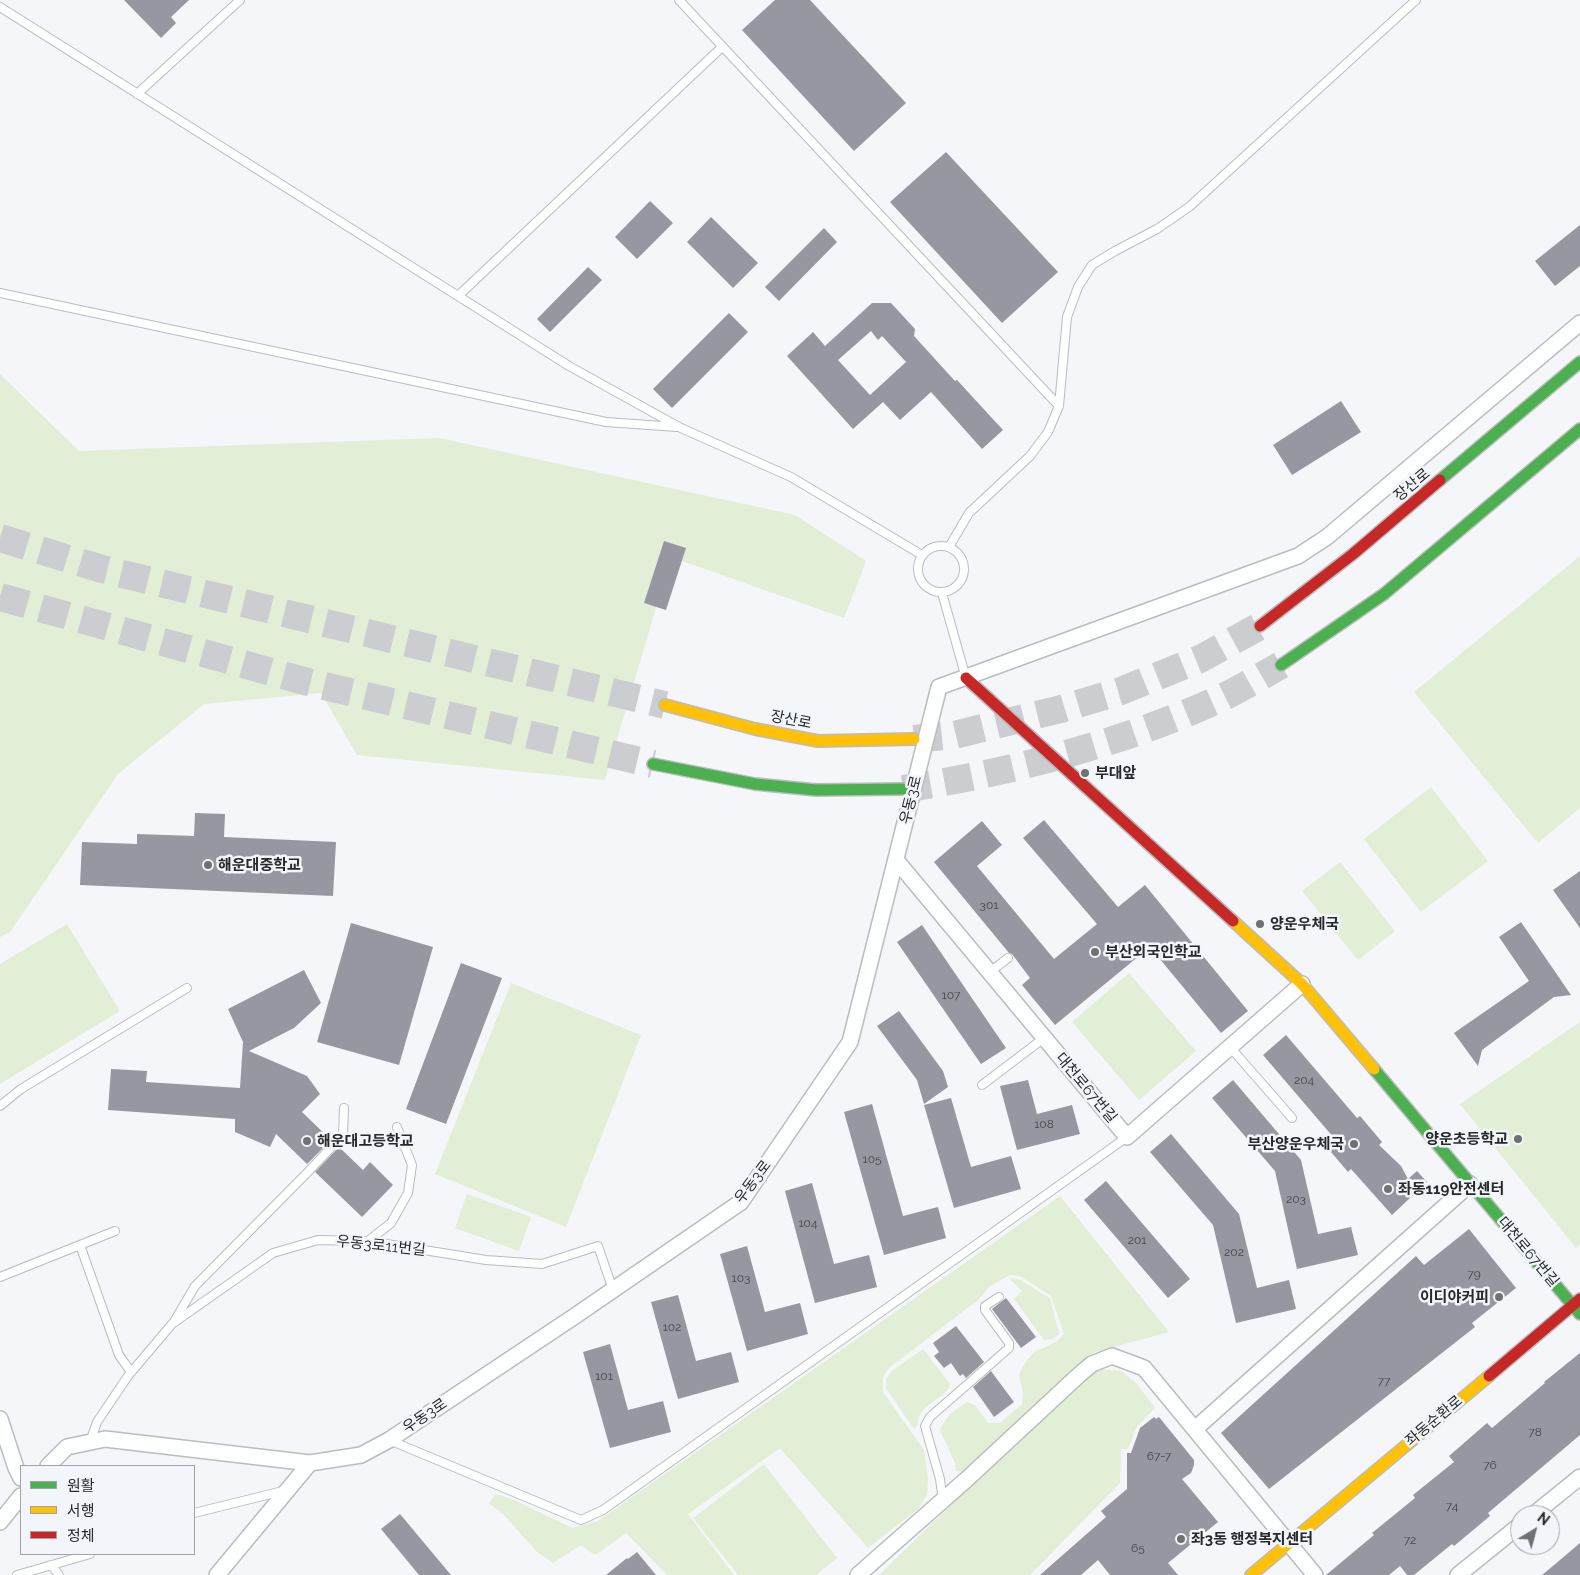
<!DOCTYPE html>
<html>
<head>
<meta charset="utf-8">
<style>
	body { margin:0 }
	#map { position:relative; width:1580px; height:1575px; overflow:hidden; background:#f4f6f9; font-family:Raleway,"Noto Sans KR",sans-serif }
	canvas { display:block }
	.legend { position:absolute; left:20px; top:1465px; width:175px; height:90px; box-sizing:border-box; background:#f2f6fb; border:1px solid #a1a4a7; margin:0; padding:6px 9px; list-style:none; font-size:15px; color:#27292a }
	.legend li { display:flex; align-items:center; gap:10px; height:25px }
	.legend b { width:25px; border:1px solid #a1a4a7 }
	.north { position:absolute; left:1510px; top:1505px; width:50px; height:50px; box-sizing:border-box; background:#f2f6fb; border:1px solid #a1a4a7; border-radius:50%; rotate:37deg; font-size:14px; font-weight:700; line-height:20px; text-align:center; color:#27292a }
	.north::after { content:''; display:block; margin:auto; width:18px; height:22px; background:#6f7172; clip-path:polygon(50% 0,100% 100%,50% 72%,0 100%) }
</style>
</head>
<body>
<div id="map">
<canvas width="1580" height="1575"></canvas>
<ul class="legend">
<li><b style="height:6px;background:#4caf50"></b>원활</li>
<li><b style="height:6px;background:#ffc107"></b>서행</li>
<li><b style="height:6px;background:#c62828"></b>정체</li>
</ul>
<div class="north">N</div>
</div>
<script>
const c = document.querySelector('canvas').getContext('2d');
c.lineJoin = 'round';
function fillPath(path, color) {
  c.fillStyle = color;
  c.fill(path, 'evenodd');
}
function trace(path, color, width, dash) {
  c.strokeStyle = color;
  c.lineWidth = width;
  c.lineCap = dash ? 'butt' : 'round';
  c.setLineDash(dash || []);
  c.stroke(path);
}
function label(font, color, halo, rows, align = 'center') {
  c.font = font + ' Raleway,"Noto Sans KR",sans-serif';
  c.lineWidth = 5;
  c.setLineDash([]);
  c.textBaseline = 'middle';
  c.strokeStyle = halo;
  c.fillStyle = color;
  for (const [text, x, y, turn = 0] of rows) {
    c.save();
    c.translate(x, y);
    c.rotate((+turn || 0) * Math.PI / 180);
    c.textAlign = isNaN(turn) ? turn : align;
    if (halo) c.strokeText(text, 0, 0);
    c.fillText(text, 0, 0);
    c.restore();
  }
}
fillPath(new Path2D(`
	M0 374 79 451 439 438 795 515 866 561 844 618 671 557 605 780 357 755 321 693 204 704 118 774 10 932 0 937Z
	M1580 556V808L1538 843 1414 692Z
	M1431 787 1488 861 1421 912 1364 839Z
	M1340 862 1395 931 1358 960 1302 891Z
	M67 924 120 1011 0 1084V964Z
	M1129 973 1196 1051 1139 1100 1072 1022Z
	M511 983 641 1035 566 1227 435 1174Z
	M1580 1022V1244L1576 1248 1460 1104Z
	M467 1194 531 1217 519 1251 455 1228Z
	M1060 1196 1169 1332 1095 1352 963 1472 956 1471 955 1463 940 1430C949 1412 952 1413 967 1402L975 1405 988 1423H1000L1022 1404 1023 1393 1019 1375 1025 1363 1034 1352 1056 1342 1064 1334 1051 1296 1020 1276 1010 1275 990 1286 978 1300 889 1368 883 1377V1392L924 1450 928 1480 927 1495 918 1509 868 1548 780 1448 688 1514 734 1575H667L626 1533 597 1554H593L581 1545 553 1563 537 1552 504 1515 489 1503 496 1494 514 1500 572 1528 598 1521Z
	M1013 1278 1020 1280 1050 1298 1059 1334 1053 1339 1044 1340 1014 1299 1022 1291 1010 1279Z
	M923 1349 950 1384C946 1400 916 1405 918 1425L914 1429 886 1388V1379L892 1371Z
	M1099 1369 1121 1371 1136 1383 1155 1408 1136 1428 1128 1449H1121L1120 1483 1030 1575H879L1078 1382Z
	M764 1464 837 1558 816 1575H738L693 1518Z`), '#e2eed6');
fillPath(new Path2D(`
	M124 0H189L171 17 176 23 161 38Z
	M775 0H810L906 103 854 151 742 30Z
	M946 152 1058 272 1002 323 890 202Z
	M650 201 673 223 637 259 615 237Z
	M711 217 758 263 733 288 687 242Z
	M1580 225V266L1555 286 1535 261Z
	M824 228 837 242 779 301 765 287Z
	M588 267 602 280 550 332 537 319Z
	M872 303H891L915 329 914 336 955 381 957 380 1003 430 982 449 931 392 900 420 883 402 853 429 787 356 813 332 825 346ZM871 331 878 340 882 336 906 362 870 395 838 360Z
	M729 313 748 332 672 408 653 389Z
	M1341 401 1361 432 1292 475 1273 445Z
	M664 541 686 548 666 610 644 603Z
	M195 813 225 814 224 837 336 842 333 896 80 885 82 842 137 844V834L194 836Z
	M1044 820 1118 907 1145 885 1248 1011 1221 1033 1150 947 1055 1025 1022 985 1030 978 1012 954 1009 953 934 862 982 821 1002 845 977 866 1054 959 1097 924 1023 838Z
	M1580 871V928L1553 890Z
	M1521 922 1571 995 1554 997 1482 1050 1478 1066 1454 1033 1529 981 1499 937Z
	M351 923 433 947 399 1065 317 1042Z
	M922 925 1006 1048 981 1064 897 942Z
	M461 963 502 978 446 1124 406 1109Z
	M304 970 321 1003 294 1028 249 1051 307 1076 320 1094 302 1112 331 1140 307 1164 276 1134 270 1147 235 1132V1119L108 1110 111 1069 147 1071 146 1082 240 1088 243 1042 228 1009Z
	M899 1011 943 1071 948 1087 924 1104 917 1080 877 1026Z
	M1286 1035 1357 1118 1360 1116 1382 1142 1379 1145 1401 1166 1408 1179 1417 1171 1427 1182 1392 1215 1351 1169 1348 1172 1325 1145 1334 1138 1263 1055Z
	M1028 1080 1037 1114 1072 1105 1080 1134 1017 1150 1000 1086Z
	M1233 1080 1301 1160 1318 1234 1351 1227 1358 1255 1297 1269 1275 1171 1212 1098Z
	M951 1098 971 1167 1011 1156 1021 1189 954 1208 924 1105Z
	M872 1104 903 1216 938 1207 946 1238 884 1255 844 1112Z
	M1171 1134 1239 1214 1257 1288 1289 1280 1296 1309 1236 1323 1213 1225 1150 1152Z
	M339 1147 363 1170 370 1162 393 1185 362 1217 315 1172Z
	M1106 1181 1190 1279 1168 1298 1084 1200Z
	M812 1183 834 1264 869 1255 877 1287 815 1303 785 1191Z
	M1469 1229 1516 1288 1472 1323 1475 1327 1269 1489 1221 1433 1416 1256 1424 1265Z
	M747 1246 765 1312 800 1303 808 1334 747 1351 720 1254Z
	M678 1295 696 1361 731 1352 739 1382 678 1399 651 1302Z
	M1006 1298 1036 1337 1021 1348 992 1309Z
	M956 1326 984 1362 966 1378 963 1374 960 1376 951 1363 944 1368 934 1356 939 1352 933 1343Z
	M610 1344 628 1410 663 1401 671 1432 610 1448 583 1352Z
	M1580 1353V1435L1488 1513 1490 1516 1454 1546 1452 1544 1414 1575H1407L1400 1566 1389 1575H1326L1374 1535 1372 1533 1415 1498 1413 1495 1454 1462 1449 1456 1487 1423 1492 1428 1545 1383 1544 1382Z
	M991 1371 1014 1402 994 1417 973 1387Z
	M1154 1417 1156 1419 1159 1417 1194 1460V1465L1191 1473 1182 1479 1218 1522 1168 1563 1178 1575H1110L1098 1560 1081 1575H1040L1106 1517 1101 1511 1127 1489V1453H1131L1140 1428Z
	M400 1514 451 1575H419L381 1529Z
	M1580 1543V1575H1542L1560 1560Z
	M637 1552 656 1575H606L627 1558 628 1559Z`), '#9797a2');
trace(new Path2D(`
	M0 538 102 569 665 705
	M0 597 308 682 653 764
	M914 739 954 735 1061 709 1121 691 1202 658 1260 626
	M903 789C1008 773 1120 744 1217 700 1239 690 1260 677 1281 665`), '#cbcdd0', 28, [28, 14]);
const lane = new Path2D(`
	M679 0 1059 406
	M0 7 569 366 681 428 791 477 922 555
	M137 94 240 0
	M0 293 606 422 677 427
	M458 296 722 47
	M918 569a23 23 0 1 1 46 0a23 23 0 1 1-46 0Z
	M949 547 969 513 1030 456 1048 432 1059 406 1067 317 1078 287 1092 265 1115 251 1157 229 1189 207 1416 0
	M942 593 966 678
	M990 972 1008 958
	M1230 1047 1292 1118
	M982 1085 1044 1038
	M0 1106 21 1089 187 988
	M368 1241 391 1223 408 1193 412 1165 397 1127
	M80 1245 119 1355 131 1372
	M0 1277 115 1231
	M175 1320 195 1286 305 1175 343 1135 344 1108
	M389 1440 581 1520 603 1510 1127 1137
	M90 1442 97 1422 128 1376 172 1324 273 1253 318 1240 368 1241 486 1260 542 1264 598 1246 613 1290
	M943 1501 940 1479 925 1426 930 1417 1009 1348V1343L985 1310V1306L999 1297
	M194 1513 283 1491
	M51 1565 59 1575
	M17 1575 90 1554`);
const street = new Path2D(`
	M896 860 1127 1137 1302 984
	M0 1419 16 1468 21 1478
	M1195 1429 1470 1184
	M48 1466 67 1447 105 1439 310 1463 361 1455 389 1440 575 1316 741 1202 850 1042 939 687 1298 556 1327 537 1580 323
	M1533 1515 1580 1477
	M0 1522 21 1496
	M217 1575 310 1463
	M858 1575 967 1479 1080 1374 1092 1364 1112 1356 1144 1368 1315 1575
	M1458 1575 1520 1525`);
const fast = new Path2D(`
	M1440 480 1580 362
	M1281 665 1384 594 1580 429
	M653 764 755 784 816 790 903 789
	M1374 1069 1580 1314`);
const slow = new Path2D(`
	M665 705 755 729 818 741 914 739
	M1233 921 1302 984 1374 1069
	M1251 1575 1489 1376`);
const jam = new Path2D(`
	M1260 626 1353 554 1440 480
	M966 678 1233 921
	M1489 1376 1580 1299`);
trace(lane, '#bbbcbe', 10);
trace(street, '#bbbcbe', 18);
trace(fast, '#bbbcbe', 14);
trace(slow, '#bbbcbe', 14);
trace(jam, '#bbbcbe', 14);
trace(lane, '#fdfefe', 8);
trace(street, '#fdfefe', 15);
trace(fast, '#4caf50', 11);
trace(slow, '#ffc107', 11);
trace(jam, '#c62828', 11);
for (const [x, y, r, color] of [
	[1085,773,5,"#6f7172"],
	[208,865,5,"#6f7172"],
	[1260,924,5,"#6f7172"],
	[1095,952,5,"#6f7172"],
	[1518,1139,5,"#6f7172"],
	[307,1141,5,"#6f7172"],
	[1354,1144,5,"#6f7172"],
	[1388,1189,5,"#6f7172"],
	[1499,1297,5,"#6f7172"],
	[1181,1539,5,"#6f7172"]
]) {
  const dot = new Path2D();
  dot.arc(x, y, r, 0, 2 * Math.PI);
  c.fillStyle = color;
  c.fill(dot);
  trace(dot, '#f2f6fb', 2);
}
label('12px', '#434448', null, [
	["301",989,905],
	["107",951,995],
	["204",1304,1080],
	["108",1044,1124],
	["105",872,1159],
	["203",1296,1199],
	["104",808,1223],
	["201",1137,1240],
	["202",1234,1252],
	["79",1474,1274],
	["103",741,1278],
	["102",672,1327],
	["101",604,1376],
	["77",1384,1381],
	["78",1535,1432],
	["67-7",1159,1456],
	["76",1490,1465],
	["74",1452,1506],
	["72",1410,1540],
	["65",1138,1548]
]);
label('15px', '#27292a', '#f2f6fb', [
	["장산로",1412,485,-40],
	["장산로",791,720,11],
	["우동3로",911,800,-76],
	["대천로67번길",1086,1088,50],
	["우동3로",753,1182,-53],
	["우동3로11번길",381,1246,6],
	["대천로67번길",1528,1252,50],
	["우동3로",425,1416,-34],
	["좌동순환로",1434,1421,-40]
]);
label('bold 15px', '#27292a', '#f2f6fb', [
	["부대앞",1095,773],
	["해운대중학교",218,865],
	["양운우체국",1270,924],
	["부산외국인학교",1105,952],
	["양운초등학교",1508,1139,"right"],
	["해운대고등학교",317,1141],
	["부산양운우체국",1344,1144,"right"],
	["좌동119안전센터",1398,1189],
	["이디야커피",1489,1297,"right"],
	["좌3동 행정복지센터",1191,1539]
], 'left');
</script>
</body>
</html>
